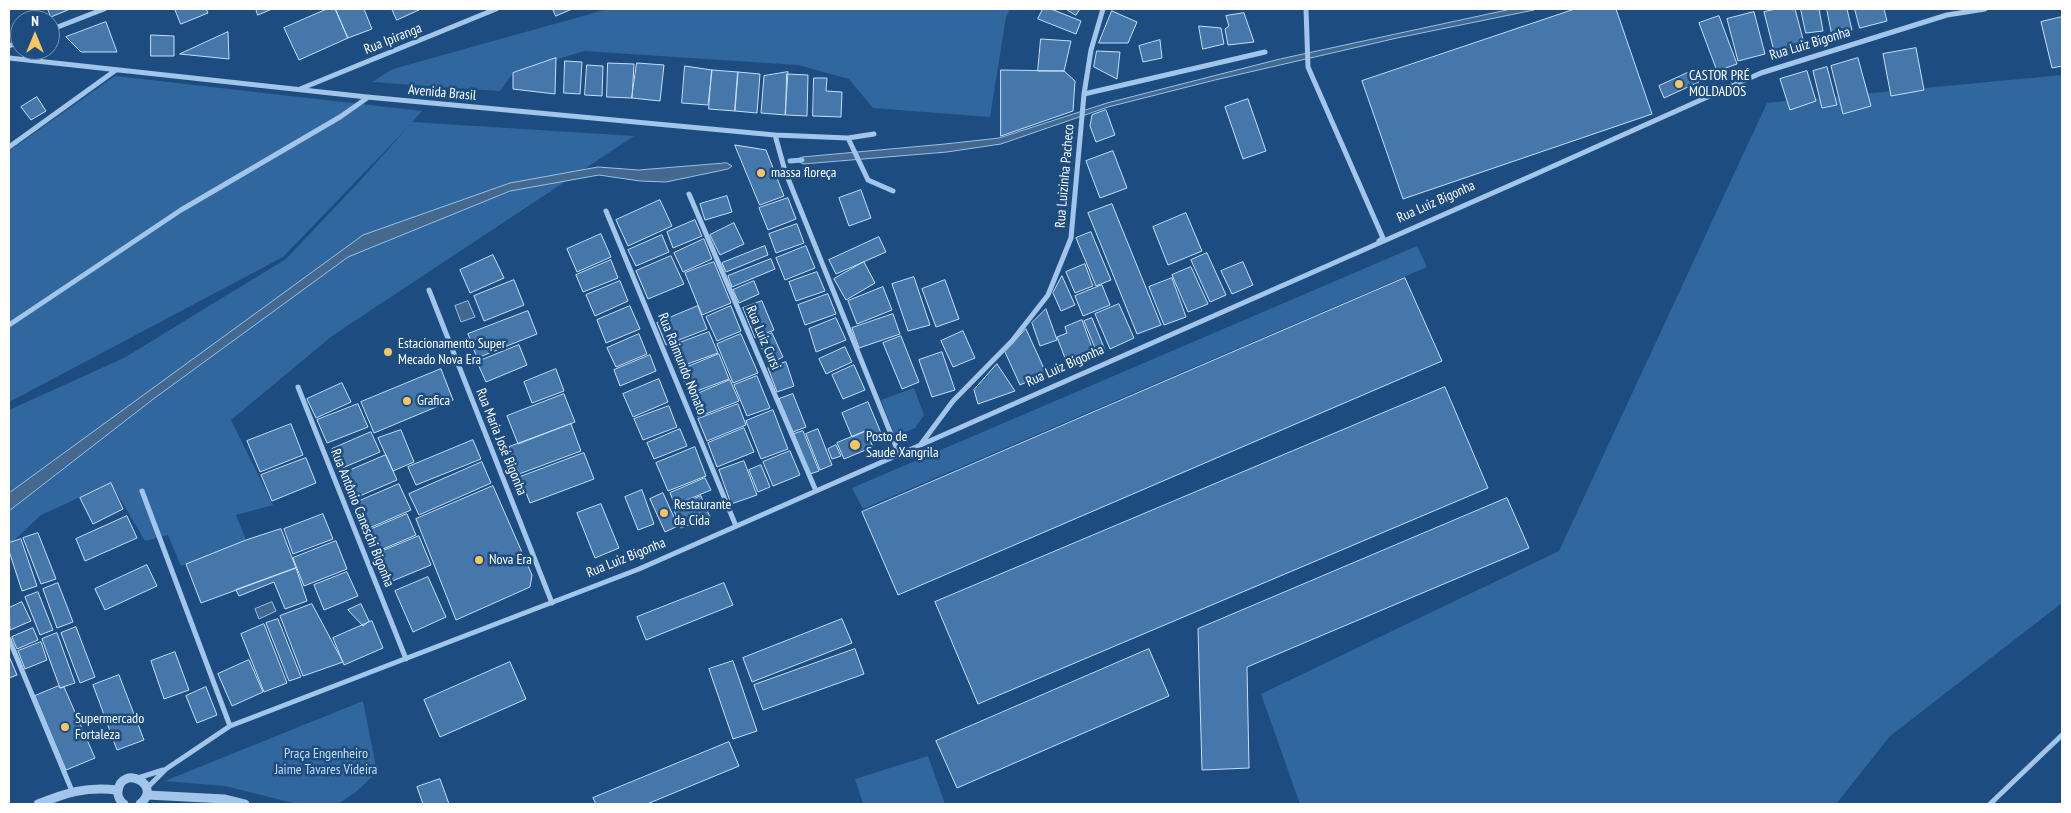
<!DOCTYPE html>
<html>
<head>
<meta charset="utf-8">
<style>
	body { margin:0 }
	#map { position:relative; width:2071px; height:813px; overflow:hidden; background:#1d4d80; font-family:"PT Sans Narrow",sans-serif }
	canvas { display:block }
	.frame { position:absolute; inset:0; border:10px solid #fff; pointer-events:none }
	.north { position:absolute; left:10px; top:10px; width:50px; height:50px; box-sizing:border-box; background:#1d4d80; border:1px solid #7794b3; border-radius:50%; rotate:0deg; font-size:14px; font-weight:700; line-height:20px; text-align:center; color:#fff }
	.north::after { content:''; display:block; margin:auto; width:18px; height:22px; background:#f8c560; clip-path:polygon(50% 0,100% 100%,50% 72%,0 100%) }
</style>
</head>
<body>
<div id="map">
<canvas width="2071" height="813"></canvas>
<div class="frame"></div>
<div class="north">N</div>
</div>
<script>
const c = document.querySelector('canvas').getContext('2d');
c.lineJoin = 'round';
function fillPath(path, color) {
  c.fillStyle = color;
  c.fill(path, 'evenodd');
}
function trace(path, color, width, dash) {
  c.strokeStyle = color;
  c.lineWidth = width;
  c.lineCap = dash ? 'butt' : 'round';
  c.setLineDash(dash || []);
  c.stroke(path);
}
function label(font, color, halo, rows, align = 'center') {
  c.font = font + ' "PT Sans Narrow",sans-serif';
  c.lineWidth = 5;
  c.setLineDash([]);
  c.textBaseline = 'middle';
  c.strokeStyle = halo;
  c.fillStyle = color;
  for (const [text, x, y, turn = 0] of rows) {
    c.save();
    c.translate(x, y);
    c.rotate((+turn || 0) * Math.PI / 180);
    c.textAlign = isNaN(turn) ? turn : align;
    if (halo) c.strokeText(text, 0, 0);
    c.fillText(text, 0, 0);
    c.restore();
  }
}
fillPath(new Path2D(`
	M608 9H1010L1006 17 990 117 873 108 849 79 798 65 584 51 513 73 500 91 372 82 393 69Z
	M2062 75V603L1890 736 1836 804H1300L1261 694 1559 551 1767 103Z
	M115 76 422 111 412 122 634 136 332 336 231 420 273 505 236 515 246 540 181 566 168 535 145 541 111 483 41 515 9 545V410L124 358 286 259 358 183 409 126 283 257 13 400 9 401V151Z
	M1417 246 1427 267 863 509 852 488Z
	M914 388 924 415 915 428 895 436 881 400Z
	M363 701 377 772 356 792 338 804H297L225 786 165 781Z
	M928 756 945 804H863L855 779Z`), '#31679f');
const water = new Path2D(`
	M1512 9 1534 10 1397 38 1215 80 1108 107 1001 144 947 152 803 164 796 160 802 157 945 144 999 138 1107 103 1280 59Z
	M727 163 732 166 728 169 666 182 640 181 599 175 510 191 348 257 152 400 9 511V493L363 235 510 183 598 167 638 170Z
	M468 301 475 317 461 322 455 306Z
	M272 602 276 611 259 619 255 609Z`);
fillPath(water, '#45688e');
trace(water, '#95c1eb', 1);
trace(new Path2D(`
	M790 161 802 160`), '#95c1eb', 5);
const building = new Path2D(`
	M48 9H70L51 17Z
	M175 9H206L208 13 181 24Z
	M256 9H272L258 15Z
	M327 9H335L348 38 299 60 284 28Z
	M336 9H364L372 29 348 38Z
	M392 9H421L397 20Z
	M553 9H572L556 16Z
	M1043 9H1051L1081 21 1076 34 1038 19Z
	M1066 9H1080L1076 15Z
	M1575 9H1616L1652 114 1403 199 1362 81Z
	M1777 9H1795L1804 43 1774 51 1764 12Z
	M1801 9H1819L1823 31 1806 33Z
	M1827 9H1847L1852 30 1832 34Z
	M1855 9H1884L1887 21 1860 28Z
	M1112 11 1137 22 1128 43H1099Z
	M1754 12 1765 54 1738 61 1727 19Z
	M1244 13 1254 42 1228 45 1225 29 1229 26 1226 16Z
	M1719 16 1737 64 1717 71 1699 23Z
	M2062 17V66L2052 68 2041 22Z
	M106 22 117 52H81L66 37Z
	M1199 26 1221 28 1224 44 1203 49Z
	M228 32 229 59 180 54Z
	M151 35 174 36V56H151Z
	M1041 39 1071 41 1064 71H1038Z
	M1160 40 1162 58 1143 62 1139 46Z
	M1916 48 1924 90 1891 96 1883 54Z
	M1097 51 1120 52 1117 79 1094 67Z
	M556 58 555 94 513 89V73Z
	M1858 58 1871 106 1843 114 1831 66Z
	M565 61 582 62 580 94 564 93Z
	M608 63 634 64 632 98 607 97Z
	M637 63 664 65 660 101 632 98Z
	M587 65 603 66 602 96 585 95Z
	M685 66 712 70 708 105 682 103Z
	M1827 67 1837 105 1822 108 1813 71Z
	M712 70 738 72 735 111 709 109Z
	M1001 70 1064 71 1075 81 1073 111 1001 136Z
	M1694 70 1699 82 1664 98 1659 86Z
	M1807 71 1816 101 1790 110 1780 79Z
	M738 72 760 74 757 113 735 111Z
	M788 72 785 115 761 113 764 76Z
	M787 74 808 75 807 116 786 115Z
	M814 78H827L826 91 842 92 841 117 813 116Z
	M37 97 46 111 31 120 21 107Z
	M1248 99 1266 151 1243 159 1225 107Z
	M1106 110 1115 135 1096 142 1090 126 1092 115Z
	M735 145 766 150 784 196 760 205Z
	M1113 151 1127 188 1100 198 1086 161Z
	M861 190 871 218 849 226 839 198Z
	M727 196 732 212 705 220 700 204Z
	M788 198 796 219 768 230 759 208Z
	M660 200 672 226 628 246 616 220Z
	M1112 204 1161 325 1137 334 1088 213Z
	M1186 213 1202 251 1168 265 1153 227Z
	M695 220 702 236 673 248 667 232Z
	M734 223 744 244 720 255 710 235Z
	M797 224 804 243 776 253 769 234Z
	M1091 232 1111 280 1096 286 1076 238Z
	M601 234 611 257 577 272 567 249Z
	M662 235 669 252 636 266 628 250Z
	M879 237 886 252 836 274 829 260Z
	M704 239 712 259 683 272 674 253Z
	M765 246 768 255 726 272 722 263Z
	M806 246 815 268 785 280 776 258Z
	M1207 253 1226 295 1210 302 1191 260Z
	M493 255 504 278 470 293 460 270Z
	M671 256 684 284 648 299 636 271Z
	M771 259 775 269 732 287 728 276Z
	M611 260 618 278 583 292 576 275Z
	M714 262 731 303 702 315 685 273Z
	M864 262 875 283 846 300 834 279Z
	M1243 262 1253 285 1232 294 1221 271Z
	M1085 264 1093 286 1075 293 1066 272Z
	M1191 267 1208 304 1188 312 1172 275Z
	M817 272 825 291 796 301 789 282Z
	M1062 276 1075 305 1061 311 1053 293Z
	M914 277 930 325 908 331 892 284Z
	M1172 278 1186 317 1164 325 1149 287Z
	M1405 278 1442 361 898 595 862 512Z
	M514 280 524 305 484 321 474 296Z
	M945 280 959 319 936 327 922 289Z
	M620 281 628 301 595 316 586 295Z
	M754 281 759 294 739 303 733 290Z
	M1102 285 1110 305 1083 316 1075 296Z
	M883 287 892 310 857 324 848 301Z
	M828 294 836 314 805 325 798 305Z
	M762 301 774 330 755 338 743 308Z
	M1119 304 1134 338 1110 349 1095 314Z
	M630 306 640 329 606 343 597 320Z
	M698 306 707 329 666 345 657 323Z
	M731 306 741 331 717 341 706 317Z
	M1046 309 1057 340 1040 346 1032 323Z
	M528 311 537 334 477 358 468 334Z
	M893 314 900 334 859 348 852 328Z
	M836 318 846 340 816 352 809 329Z
	M1092 318 1105 350 1097 353 1084 321Z
	M1082 320 1095 356 1068 366 1057 337 1067 333 1065 327Z
	M1026 329 1046 373 1020 385 1005 352Z
	M963 331 975 358 953 367 941 341Z
	M709 332 718 353 679 367 671 346Z
	M772 333 783 357 769 364 758 340Z
	M639 334 647 354 616 367 607 348Z
	M741 334 758 373 733 383 717 344Z
	M901 336 919 382 902 389 883 343Z
	M519 345 527 365 486 382 477 362Z
	M845 347 852 362 826 374 819 359Z
	M942 352 955 390 932 397 919 360Z
	M719 354 729 379 689 394 680 370Z
	M650 355 656 371 620 386 614 370Z
	M786 362 794 386 777 392 768 368Z
	M997 364 1015 391 978 404 974 390Z
	M854 365 865 390 843 399 832 375Z
	M441 369 453 400 374 433 361 402Z
	M556 369 564 391 532 403 524 382Z
	M757 376 770 408 747 416 734 385Z
	M659 379 668 402 633 417 623 394Z
	M730 380 739 401 698 417 690 397Z
	M342 383 351 402 316 418 307 399Z
	M1445 387 1488 488 978 704 935 602Z
	M564 394 575 422 518 444 507 416Z
	M793 394 806 427 793 432 779 399Z
	M868 402 881 433 869 438 866 431 852 437 842 413Z
	M358 404 368 427 327 443 317 420Z
	M738 404 746 425 707 441 698 419Z
	M669 406 677 427 643 440 634 419Z
	M773 410 788 449 761 459 746 421Z
	M291 424 303 455 260 472 247 441Z
	M571 424 581 451 519 474 509 447Z
	M744 428 754 452 717 467 708 443Z
	M680 429 687 446 654 459 647 443Z
	M818 429 832 465 820 470 806 434Z
	M401 430 414 462 393 471 378 438Z
	M803 431 819 471 810 474 794 434Z
	M866 431 873 447 844 459 837 443Z
	M371 432 380 452 340 469 332 449Z
	M473 440 481 459 416 485 408 467Z
	M836 445 841 456 832 459 828 449Z
	M695 447 706 476 668 491 656 463Z
	M790 451 800 475 773 486 763 462Z
	M584 453 594 479 530 503 520 477Z
	M386 455 397 480 355 498 344 473Z
	M306 458 316 483 272 501 261 475Z
	M744 461 757 495 731 504 719 470Z
	M482 462 491 483 419 515 409 494Z
	M761 465 770 487 758 492 749 470Z
	M705 478 711 490 675 505 670 493Z
	M111 483 123 509 93 524 80 498Z
	M399 484 411 510 367 529 355 503Z
	M493 486 532 575 530 587 456 620 416 519Z
	M642 490 654 524 638 530 625 497Z
	M663 493 678 526 665 532 650 499Z
	M701 496 710 517 681 528 673 508Z
	M1507 498 1529 548 1247 667 1249 768 1202 770 1198 629Z
	M601 504 619 548 595 558 577 513Z
	M323 514 333 539 293 554 284 529Z
	M407 514 416 535 376 552 367 531Z
	M127 516 137 538 85 561 76 539Z
	M281 529 296 568 201 603 186 564 246 540Z
	M38 533 56 579 41 584 23 538Z
	M419 536 431 565 390 582 378 553Z
	M21 539 37 586 22 591 9 551V543Z
	M336 541 347 569 304 586 293 558Z
	M147 565 157 586 105 610 95 589Z
	M296 568 307 601 285 609 274 582 239 596 236 590Z
	M347 572 358 596 324 610 314 585Z
	M428 577 446 617 413 632 395 591Z
	M58 583 73 622 57 628 43 589Z
	M724 583 733 605 646 640 637 617Z
	M38 592 53 630 40 635 25 597Z
	M22 602 31 621 10 630 9 608Z
	M312 604 343 662 303 676 280 616Z
	M361 604 369 621 363 626 348 610Z
	M278 619 301 677 289 681 266 623Z
	M842 619 852 643 752 682 743 658Z
	M372 621 383 648 344 665 333 638Z
	M264 624 287 683 264 692 241 634Z
	M76 627 95 677 80 683 61 633Z
	M33 628 38 640 17 649 12 637Z
	M57 633 75 683 60 688 42 639Z
	M41 642 47 660 25 669 18 651Z
	M855 649 864 674 763 710 754 685Z
	M1149 649 1169 696 957 788 936 741Z
	M175 652 189 690 164 699 151 661Z
	M9 656 17 675 9 678Z
	M249 660 263 692 232 706 218 674Z
	M733 661 757 731 733 739 709 669Z
	M510 662 526 699 440 737 424 700Z
	M119 675 144 740 117 750 93 685Z
	M59 686 60 688 64 687 95 758 66 770 35 696Z
	M206 687 217 715 197 723 186 696Z
	M729 742 739 766 647 804H596L593 798Z
	M440 779 449 804H423L417 787Z`);
fillPath(building, '#4677aa');
trace(building, '#c6def7', 1);
trace(new Path2D(`
	M1306 9 1308 67 1383 238 1379 241
	M50 30 104 9
	M9 46 20 41
	M9 58 367 97 775 135 848 138 874 134
	M300 89 496 9
	M1084 94 1265 52
	M775 135 785 171 899 454
	M848 138 868 180 893 191
	M9 147 116 70
	M689 194 816 491
	M606 211 736 526
	M429 290 552 603
	M9 325 181 210 340 117 367 98
	M298 387 406 659
	M921 444 953 401 1012 341 1048 295 1071 238 1084 94 1091 50 1103 9
	M142 491 230 726
	M9 639 72 791
	M138 778 163 770
	M147 788 166 769 230 726 639 569 1529 177 1761 73 1947 15 1985 9
	M1990 804 2062 735`), '#a2c5e9', 5);
trace(new Path2D(`
	M147 795 225 799 245 804
	M38 804C66 793 86 786 117 790
	M124 804C120 801 117 796 118 791 121 764 164 784 140 804`), '#a2c5e9', 9);
for (const [x, y, r, color] of [
	[1679,84,5,"#f8c560"],
	[761,173,5,"#f8c560"],
	[388,352,5,"#f8c560"],
	[407,401,5,"#f8c560"],
	[855,445,6,"#f8c560"],
	[664,513,5,"#f8c560"],
	[479,560,5,"#f8c560"],
	[65,727,5,"#f8c560"]
]) {
  const dot = new Path2D();
  dot.arc(x, y, r, 0, 2 * Math.PI);
  c.fillStyle = color;
  c.fill(dot);
  trace(dot, '#1d4d80', 2);
}
label('14px', '#fff', '#1d4d80', [
	["Rua Ipiranga",393,39,-22],
	["Rua Luiz Bigonha",1810,44,-17],
	["Avenida Brasil",442,93,5],
	["Rua Luizinha Pacheco",1065,176,-85],
	["Rua Luiz Bigonha",1436,202,-24],
	["Rua Luiz Cursi",763,338,67],
	["Rua Raimundo Nonato",682,364,68],
	["Rua Luiz Bigonha",1065,366,-24],
	["Rua Maria José Bigonha",501,442,68],
	["Rua Antônio Caneschi Bigonha",362,518,68],
	["Rua Luiz Bigonha",626,558,-22]
]);
label('14px', '#fff', '#1d4d80', [
	["CASTOR PRÉ",1689,76],
	["MOLDADOS",1689,92],
	["massa floreça",771,173],
	["Estacionamento Super",398,344],
	["Mecado Nova Era",398,360],
	["Grafica",417,401],
	["Posto de",866,437],
	["Saude Xangrila",866,453],
	["Restaurante",674,505],
	["da Cida",674,521],
	["Nova Era",489,560],
	["Supermercado",75,719],
	["Fortaleza",75,735]
], 'left');
label('14px', '#c6def7', '#1d4d80', [
	["Praça Engenheiro",326,754],
	["Jaime Tavares Videira",326,770]
]);
</script>
</body>
</html>
